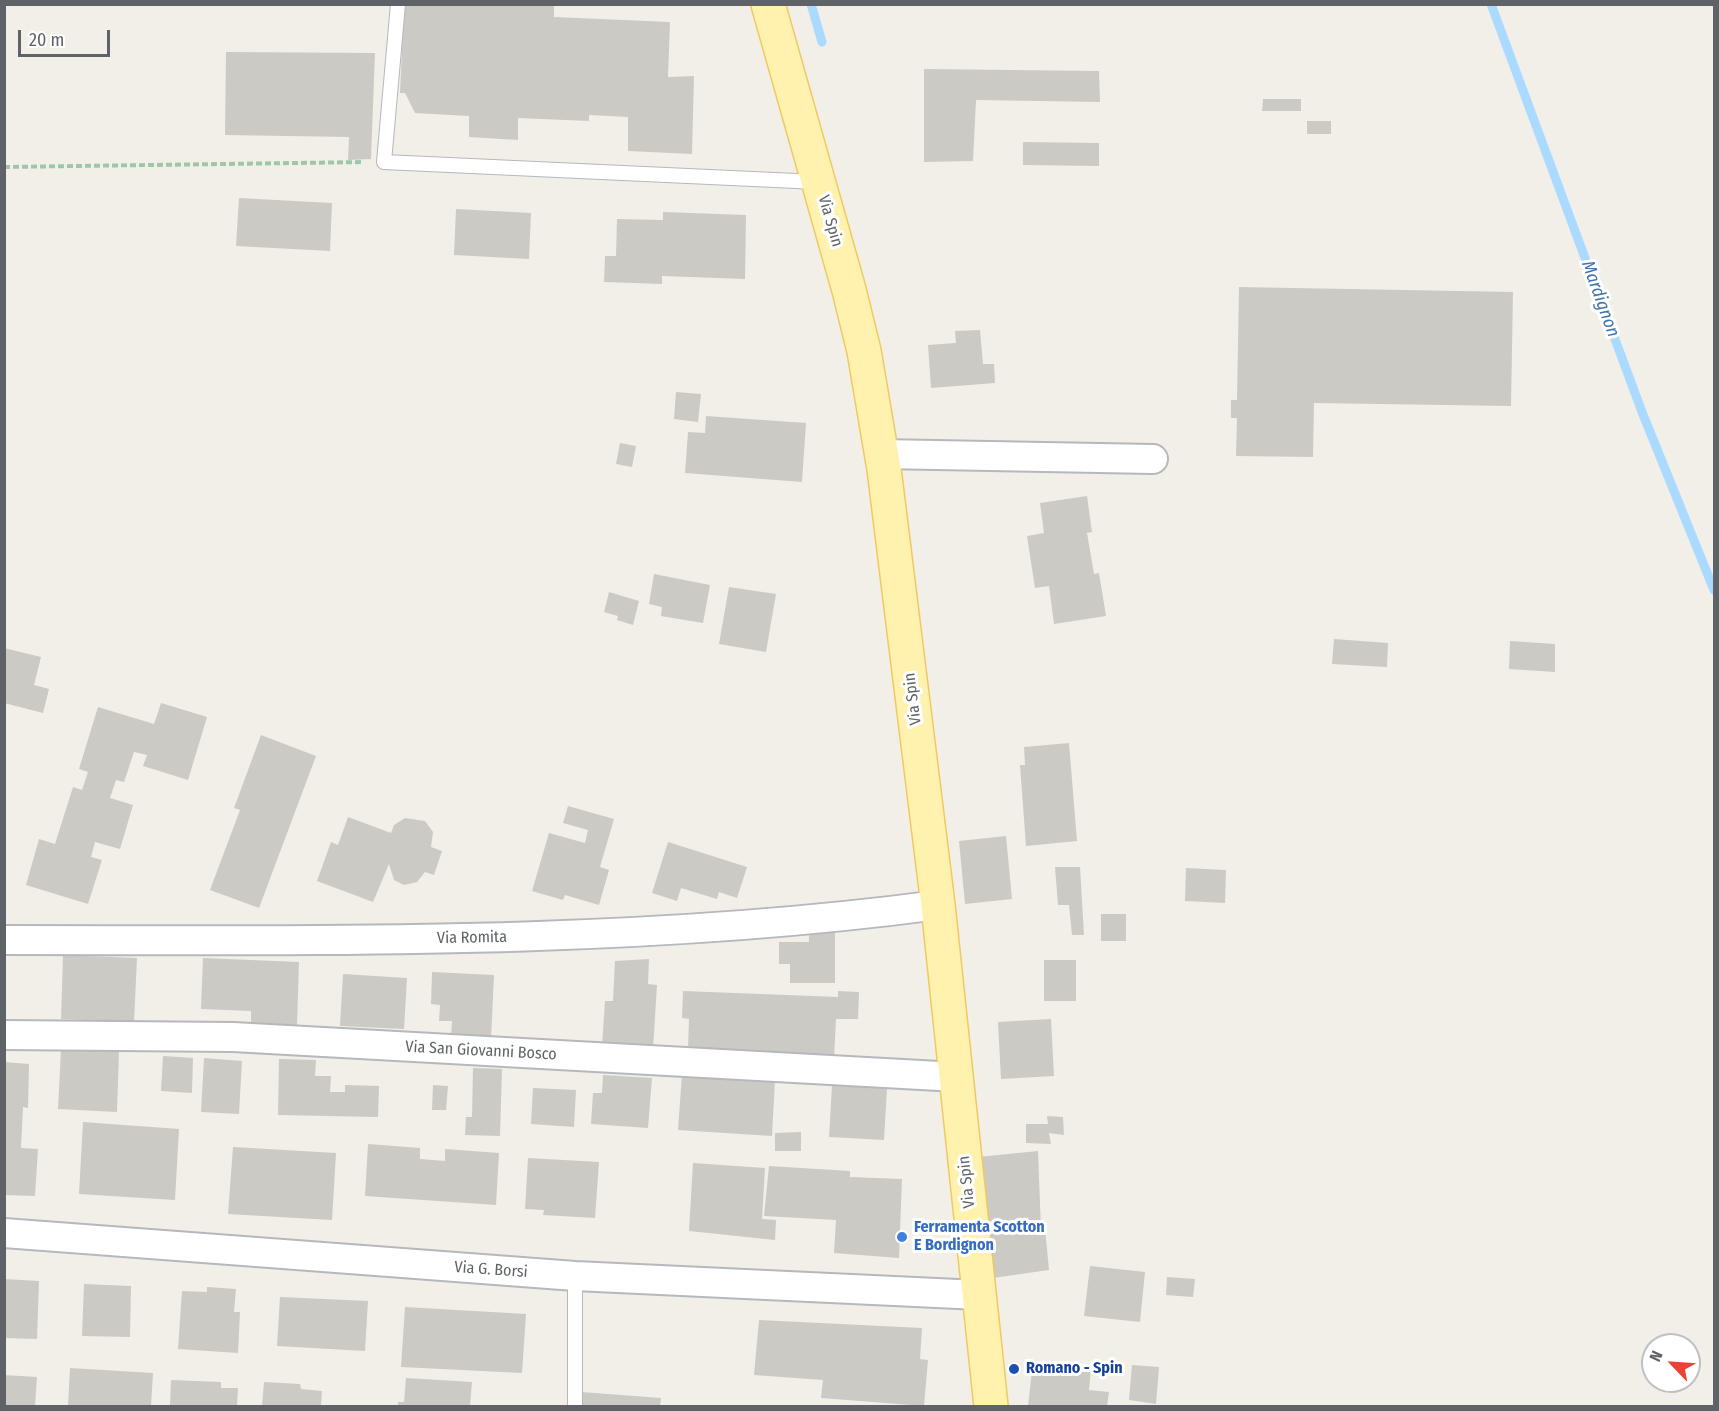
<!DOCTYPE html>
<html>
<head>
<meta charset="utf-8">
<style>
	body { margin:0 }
	#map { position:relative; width:1719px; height:1411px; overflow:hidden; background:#f1efe8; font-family:"Fira Sans Condensed",sans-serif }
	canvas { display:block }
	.frame { position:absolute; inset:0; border:6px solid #5f6368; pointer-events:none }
	.north { position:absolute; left:1641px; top:1333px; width:60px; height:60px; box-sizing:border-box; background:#fff; border:2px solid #bfc1c3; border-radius:50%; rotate:295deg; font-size:16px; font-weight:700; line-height:24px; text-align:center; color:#5f6368 }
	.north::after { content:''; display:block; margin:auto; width:21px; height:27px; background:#ea4335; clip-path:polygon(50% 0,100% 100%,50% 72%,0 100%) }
	.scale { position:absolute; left:18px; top:30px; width:92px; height:27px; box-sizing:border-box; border:3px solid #5f6368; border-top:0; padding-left:8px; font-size:18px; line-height:21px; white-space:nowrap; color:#5f6368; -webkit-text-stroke:4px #fff; paint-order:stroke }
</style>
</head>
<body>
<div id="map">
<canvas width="1719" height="1411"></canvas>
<div class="frame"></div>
<div class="north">N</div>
<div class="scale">20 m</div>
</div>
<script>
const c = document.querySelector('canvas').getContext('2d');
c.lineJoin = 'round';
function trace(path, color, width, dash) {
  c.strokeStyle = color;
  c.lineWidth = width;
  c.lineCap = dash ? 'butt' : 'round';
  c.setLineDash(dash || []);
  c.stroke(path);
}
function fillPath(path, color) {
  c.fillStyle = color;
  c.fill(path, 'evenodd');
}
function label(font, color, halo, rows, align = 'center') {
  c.font = font + ' "Fira Sans Condensed",sans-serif';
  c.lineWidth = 6;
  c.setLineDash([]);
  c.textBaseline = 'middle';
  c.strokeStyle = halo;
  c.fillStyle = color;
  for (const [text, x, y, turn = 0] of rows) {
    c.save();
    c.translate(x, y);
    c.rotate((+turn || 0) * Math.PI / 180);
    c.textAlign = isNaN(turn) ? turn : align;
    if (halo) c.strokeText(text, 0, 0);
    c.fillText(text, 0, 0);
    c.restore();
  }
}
trace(new Path2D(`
	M811 4 822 42
	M1491 4 1642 412 1714 590`), '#aadaff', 9);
fillPath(new Path2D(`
	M404 4H554V17L670 22 668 77 694 76 692 154 628 151V117L589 115V121L518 118V140L469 137V116L415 113 405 93H400Z
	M226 52 375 53 371 159 348 160 349 137 225 135Z
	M924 69 1099 71 1100 102 976 100 973 161 924 162Z
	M1263 99H1301V111H1262Z
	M1307 121H1331V134H1307Z
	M1023 142 1099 143V166L1023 165Z
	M239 198 332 203 330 251 236 246Z
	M456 209 531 213 529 259 454 255Z
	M663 212 746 215 745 279 662 276V284L604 282 605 256H616L617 219 663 220Z
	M1239 287 1513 292 1511 406 1314 403 1313 457 1236 456 1237 418H1231V400H1237Z
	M980 330 983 364H994L995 383 931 388 928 345 956 343 955 331Z
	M676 392 701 394 698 422 674 419Z
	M706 416 806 423 802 482 685 473 688 432 705 433Z
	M620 443 636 446 632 467 616 464Z
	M1087 496 1092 532 1087 533 1094 574 1099 573 1106 616 1054 624 1049 586 1035 588 1027 536 1044 533 1040 503Z
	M654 574 710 585 703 623 661 616 662 607 649 604Z
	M729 587 776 594 766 652 719 644Z
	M609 592 639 601 633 625 617 620 618 616 604 612Z
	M1334 639 1388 643 1387 667 1332 664Z
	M1510 641 1555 644V672L1509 669Z
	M4 648 41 657 34 685 49 689 43 713 4 703Z
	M161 703 207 717 188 780 143 766 147 755 134 752 124 782 116 780 110 798 133 805 120 849 95 842 91 857 102 860 88 904 26 885 39 839 55 844 73 787 82 790 88 772 79 769 98 707 154 724Z
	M261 735 316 756 259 908 210 890 240 810 234 808Z
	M1069 743 1077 841 1026 846 1020 765H1025L1024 747Z
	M568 806 614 819 600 867 609 870 599 905 565 895 563 900 532 891 549 833 585 843 588 830 563 823Z
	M348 817 391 833 394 825 405 818 425 821 433 832 431 847 442 851 434 875 425 872 417 882 404 885 394 880 389 864 373 902 317 881 331 842 338 845Z
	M1006 836 1012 899 965 904 959 841Z
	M668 842 747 867 737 898 719 892 717 899 681 888 677 901 652 893Z
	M1055 867H1080L1084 935H1072L1069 905H1058Z
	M1186 868 1226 870 1225 903 1185 901Z
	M1101 914H1126V941H1101Z
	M835 931V983H790V964H779V942H809V932Z
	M63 955 137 958 134 1022 61 1019Z
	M203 958 299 962 297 1025 251 1023V1011L201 1009Z
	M649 959 648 984 657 985 653 1049 602 1046 605 1001H613L615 961Z
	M1044 960H1076V1001H1044Z
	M432 972 494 975 491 1039 451 1037 452 1021H439L440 1005 431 1004Z
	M343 974 407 978 404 1029 340 1026Z
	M683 991 838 997V991L859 992 858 1019H836L834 1059 688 1049 689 1019 682 1018Z
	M1051 1019 1054 1076 1001 1079 998 1022Z
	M61 1049 119 1052 117 1112 58 1109Z
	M163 1056 193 1058 192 1093 161 1091Z
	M204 1058 242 1061 239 1114 201 1112Z
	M279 1059 316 1060 315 1076H331L330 1092H345V1085L379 1086 378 1117 278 1115Z
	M4 1062 29 1064 28 1108 23 1107 21 1148 38 1149 35 1196 4 1195Z
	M473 1068 502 1069 500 1136 465 1135 466 1117H472Z
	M682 1074 775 1080 772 1136 678 1130Z
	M603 1075 652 1078 648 1128 591 1124 593 1093H602Z
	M433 1085 448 1086 446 1110H432Z
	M832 1085 887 1088 884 1140 829 1137Z
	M533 1088 576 1090 574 1127 531 1124Z
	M1047 1116 1063 1117 1064 1135 1049 1133 1051 1144 1026 1143V1124H1048Z
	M83 1122 179 1129 175 1200 79 1194Z
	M801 1132V1151H775V1133Z
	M368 1144 420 1148V1159L445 1161V1149L499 1153 496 1205 365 1196Z
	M233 1147 336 1153 332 1220 228 1214Z
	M1038 1151 1041 1230 1045 1229 1049 1270 993 1278 978 1157Z
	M528 1158 599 1162 595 1218 543 1215 544 1210 525 1209Z
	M693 1163 765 1168 762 1219 776 1220 775 1240 689 1231Z
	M769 1166 850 1171V1177L902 1179 899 1258 834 1253 836 1220 764 1216Z
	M1090 1266 1145 1272 1140 1322 1084 1316Z
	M1167 1277 1195 1279 1193 1297 1166 1295Z
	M4 1279 39 1281 37 1339 4 1338Z
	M84 1284 131 1286 130 1337 82 1336Z
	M207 1287 236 1289 234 1312H240L238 1353 178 1349 182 1291 207 1292Z
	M280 1297 368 1301 365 1351 277 1346Z
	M405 1307 526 1314 522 1373 401 1367Z
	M759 1320 922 1328 920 1359 928 1360 924 1406 821 1398 823 1380 754 1375Z
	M1033 1362 1091 1368 1089 1390 1109 1392 1107 1406H1028Z
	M1132 1365 1159 1367 1156 1404 1129 1400Z
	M70 1368 153 1373 151 1406H68Z
	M4 1375 37 1377 35 1406H4Z
	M406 1378 472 1382 470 1406H398V1402H404Z
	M171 1380 221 1382V1388H238L237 1406H170Z
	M264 1382 300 1384 301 1389 322 1391 321 1406H262Z
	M581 1392 661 1398 660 1406H581Z`), '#cccac5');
const lane = new Path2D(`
	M398 4 384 162 818 182
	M575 1406V1276`);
const street = new Path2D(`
	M881 454 1153 459
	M4 940C316 940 628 946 938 905
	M4 1035 233 1037 957 1077
	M4 1233 575 1276 979 1295`);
const primary = new Path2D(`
	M768 4 849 290 864 351 884 469 938 905 991 1406`);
trace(lane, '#b5b8bc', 16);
trace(street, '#b5b8bc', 32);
trace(primary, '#f2c960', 36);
trace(new Path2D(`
	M4 167 364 162`), '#9cc7a9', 4, [6, 3]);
trace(lane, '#fff', 14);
trace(street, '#fff', 28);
trace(primary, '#fff2af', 33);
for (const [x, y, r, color] of [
	[902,1237,6,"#3f7fe0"],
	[1014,1369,6,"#1a4fb4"]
]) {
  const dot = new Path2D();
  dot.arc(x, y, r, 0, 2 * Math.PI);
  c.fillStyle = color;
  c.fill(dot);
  trace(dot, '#fff', 2);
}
label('16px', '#5f6368', '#fff', [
	["Via Spin",830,221,74],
	["Via Spin",913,699,-97],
	["Via Romita",472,938,-1],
	["Via San Giovanni Bosco",481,1051,3],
	["Via Spin",967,1182,-96],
	["Via G. Borsi",491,1270,4]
]);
label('bold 16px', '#366cbe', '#fff', [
	["Ferramenta Scotton",914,1228],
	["E Bordignon",914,1246]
], 'left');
label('bold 16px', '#164399', '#fff', [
	["Romano - Spin",1026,1369]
], 'left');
label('italic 18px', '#4174aa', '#fff', [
	["Mardignon",1600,299,70]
]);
</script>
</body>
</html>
